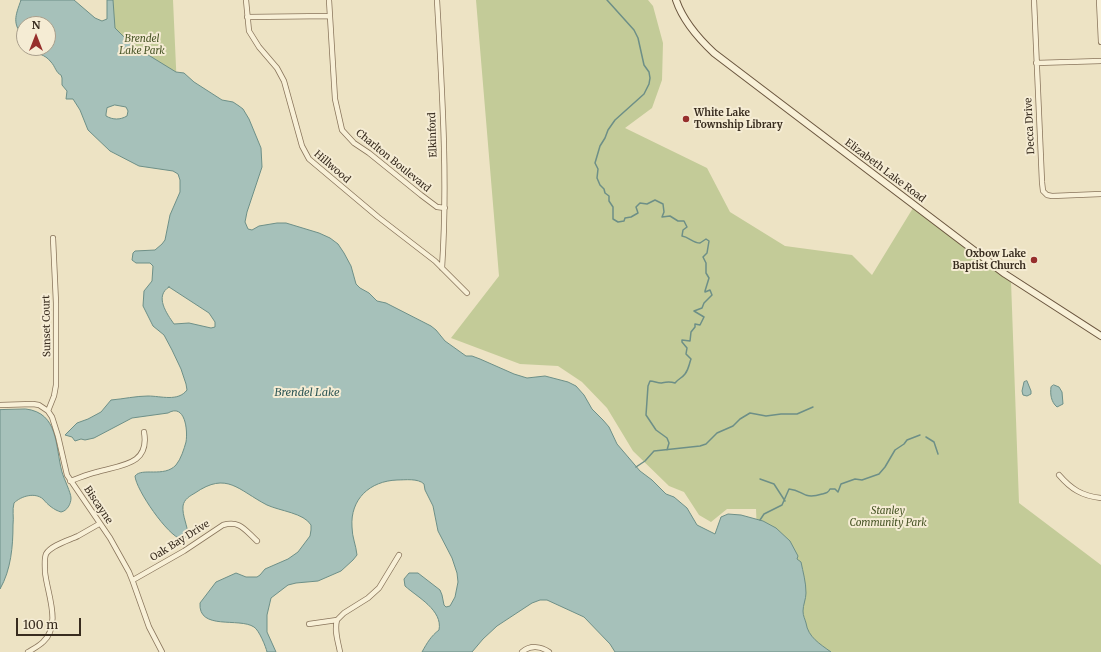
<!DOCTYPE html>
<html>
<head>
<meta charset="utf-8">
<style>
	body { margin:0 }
	#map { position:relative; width:1101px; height:652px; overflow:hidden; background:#ede3c4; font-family:Merriweather,serif }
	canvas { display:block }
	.north { position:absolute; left:16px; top:16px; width:40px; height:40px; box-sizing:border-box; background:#f5ecd4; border:1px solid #a99f8c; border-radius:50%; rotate:0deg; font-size:11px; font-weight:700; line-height:16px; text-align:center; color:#382c1f }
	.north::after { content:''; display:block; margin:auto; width:14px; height:18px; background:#962f2c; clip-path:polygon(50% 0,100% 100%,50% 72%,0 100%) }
	.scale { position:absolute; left:16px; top:618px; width:65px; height:18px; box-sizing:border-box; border:2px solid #382c1f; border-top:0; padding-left:5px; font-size:12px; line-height:14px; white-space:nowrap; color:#382c1f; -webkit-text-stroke:3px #f5ecd4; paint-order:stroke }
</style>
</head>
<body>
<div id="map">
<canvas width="1101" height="652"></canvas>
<div class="north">N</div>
<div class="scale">100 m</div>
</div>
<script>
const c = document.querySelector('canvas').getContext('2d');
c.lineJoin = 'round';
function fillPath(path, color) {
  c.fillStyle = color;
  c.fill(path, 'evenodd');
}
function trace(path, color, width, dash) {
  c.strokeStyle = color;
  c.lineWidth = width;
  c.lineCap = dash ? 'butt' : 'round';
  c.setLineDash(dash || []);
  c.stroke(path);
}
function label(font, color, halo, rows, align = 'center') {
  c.font = font + ' Merriweather,serif';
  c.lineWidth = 4;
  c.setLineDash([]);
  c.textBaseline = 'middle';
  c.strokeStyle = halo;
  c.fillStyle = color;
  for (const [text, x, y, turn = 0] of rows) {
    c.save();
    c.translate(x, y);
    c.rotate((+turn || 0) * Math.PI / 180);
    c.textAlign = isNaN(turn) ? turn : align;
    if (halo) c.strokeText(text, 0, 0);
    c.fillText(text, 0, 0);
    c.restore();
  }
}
fillPath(new Path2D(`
	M107 0H173L177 89 111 92Z
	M476 0H648L653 6 663 43 662 80 652 108 625 128 707 168 730 212 785 246 852 255 872 275 913 208 1011 281 1019 503 1101 565V652H762L756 509H727L711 522 699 515 684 492 669 486 633 451 607 408 582 382 558 366 520 364 451 338 499 276Z`), '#c3cb98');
const water = new Path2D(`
	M21 0H74L95 18 102 21 107 19V0H113L115 28 132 45 176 72 184 73 194 82 222 100 233 102 239 106 243 109 249 119 261 148 262 167 247 212 245 222 248 229 252 230 259 226 277 223H286L319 233 330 238 338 244 344 253 351 266 356 284 360 288 369 293 377 301 386 303 431 326 436 330 445 341 466 356H472L480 359 514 374 527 378 545 376 568 382 576 386 584 395 592 409 603 420 609 427 617 444 640 471 652 480 666 494 674 497 687 508 697 525 715 534 721 517 728 514 741 515 763 521 776 528 790 541 798 556 797 559 801 562C803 572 806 582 806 593 806 599 803 605 803 611 803 616 805 619 806 623 808 637 820 644 831 652H615L610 644 584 617 547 600H540L532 603 497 626 483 639 472 652H422C427 643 431 636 439 630 443 610 417 597 405 586L404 579 409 573H418L440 590 442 595 444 605 446 607 450 606 455 597 458 582 457 573 452 558 438 531 433 506 425 490 424 484C418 478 405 480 397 480 370 481 350 499 352 527 352 537 356 545 357 555L353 560 341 571 318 581 296 583 288 585 271 598 267 615V632L276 652H267C266 647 259 630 254 627 239 617 198 631 200 603L216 582 236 573 246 577H257L260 575 265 569 288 559 298 552 310 536 311 530V525C304 513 280 511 267 505 238 490 227 471 195 493 190 496 184 499 183 506 182 516 188 526 188 536L181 539C168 536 136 490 135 476 142 467 164 478 176 465 181 459 184 449 186 442 188 430 185 403 168 413L132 418 94 438 85 440 81 439 75 441 72 437 65 435 77 423 88 419 101 412 111 400C123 399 136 396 148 396 161 396 178 402 187 390L186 384 181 369 172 350 164 335 153 326 143 306 144 291 152 281 153 266 150 263H136L132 260 133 253 135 251 155 250 162 244 165 240 170 215 180 192V180L178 174 173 171 139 166 110 151 88 130 80 110 73 99H66L67 91 62 85V78L61 75C56 73 55 66 51 62 44 53 38 56 33 48H48V24H24V38C12 23 15 17 21 0ZM115 105 126 107 128 111 127 116C120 120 113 120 106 116V114L107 108ZM169 287 209 313 215 322V327L211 328 189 323 174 324C167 314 154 296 169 287Z
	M1027 381 1031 391V394L1027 396 1023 395 1022 391 1024 382Z
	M1054 385 1059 387 1062 392 1063 404 1057 407C1051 402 1050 394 1051 387Z
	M26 409C59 413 55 446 62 472 64 479 71 493 71 498 71 504 67 511 61 512 54 510 48 505 43 499 35 492 21 496 14 503 12 510 14 517 13 525 13 546 11 570 0 589V410Z`);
fillPath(water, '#a6c1ba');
trace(water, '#6d8f87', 1);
trace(new Path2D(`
	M607 0 634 30 638 38 644 65 649 72 650 78 649 84 644 94 615 120 608 130 605 138 600 146 595 163 598 169 597 178 600 185 604 189 605 193 609 196V201L613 207V219L618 222 624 221 625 218 631 217 638 213 636 207 640 203 647 204 655 200 663 204 664 212 662 217 670 216 678 221H684L687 227 683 230 682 236C689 237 693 243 700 243L706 239 709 241 707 253 703 257 706 263V273L709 278 705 291V292L710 290 712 295 704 303 702 308 694 311 704 317 700 325 695 324V327L691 332 690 341 682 340V342L687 348 686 354 691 359C689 364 689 369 685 374 682 378 678 379 675 383 669 381 666 382 661 383 657 383 654 381 650 381L648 386 646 415 656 430 667 438 669 443 667 450
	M926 437 934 442 938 454
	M636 467 645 461 654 451 700 446 706 444 717 433 733 426 740 419 750 413 766 416 781 414H797L813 407
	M760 479 774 484 785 501
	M760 520 764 514 782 505 789 489C804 490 802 500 822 494 826 493 828 493 830 489H835L838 492 841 484 855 479 862 480 879 474 885 467 895 450 904 444 907 440 920 435`), '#6d8f87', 1.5);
const street = new Path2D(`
	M246 0 249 31 259 47 277 68 284 81 302 146 309 159 378 217 435 261 467 293
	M329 0 335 99 342 130 354 143 369 153 421 195 437 207 445 208
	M437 0C442 89 448 179 442 268
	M1034 0 1042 182 1043 191 1047 195 1052 196 1101 194
	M1099 0 1101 42
	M247 17 330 16
	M1036 63 1101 61
	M0 405 33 404 39 405 48 411 52 417 58 436 67 475 110 538 129 572 133 582 149 627 162 652
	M48 411 54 396 56 385V303L53 238
	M1059 475C1071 489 1082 496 1101 498
	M70 481C79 478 88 474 97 472 121 465 150 465 144 432
	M133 580 184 551 223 525C240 520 245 530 257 541
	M337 620C334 631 338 641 340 652
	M309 624 337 620 344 613 368 598 379 588 399 555
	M28 652C33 649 39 646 43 642 62 625 47 593 45 572 45 566 44 559 46 554 51 545 70 540 78 536 85 532 92 528 99 524
	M522 652C530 645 541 646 549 652`);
const secondary = new Path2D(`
	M676 0C683 21 698 38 714 53L1005 274 1101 336`);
trace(street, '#88745b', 6);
trace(secondary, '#6a553e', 8);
trace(street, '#f8f0d7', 4.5);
trace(secondary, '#f8f0d7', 6);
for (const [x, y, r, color] of [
	[686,119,4,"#962f2c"],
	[1034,260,4,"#962f2c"]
]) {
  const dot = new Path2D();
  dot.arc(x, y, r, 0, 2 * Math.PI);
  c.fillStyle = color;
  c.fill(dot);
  trace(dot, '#f5ecd4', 1.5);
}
label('italic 10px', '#475425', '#f5ecd4', [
	["Brendel",142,39],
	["Lake Park",142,51],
	["Stanley",888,511],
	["Community Park",888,523]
]);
label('bold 10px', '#382c1f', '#f5ecd4', [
	["White Lake",694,113],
	["Township Library",694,125],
	["Oxbow Lake",1026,254,"right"],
	["Baptist Church",1026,266,"right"]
], 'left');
label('10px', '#382c1f', '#f5ecd4', [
	["Decca Drive",1030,126,-93],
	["Elkinford",433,135,-92],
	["Charlton Boulevard",393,161,39],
	["Hillwood",332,167,41],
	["Elizabeth Lake Road",885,171,37],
	["Sunset Court",47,326,-91],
	["Biscayne",98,505,56],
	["Oak Bay Drive",180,541,-32]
]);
label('italic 11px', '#2e5756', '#f5ecd4', [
	["Brendel Lake",307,393]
]);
</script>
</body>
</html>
